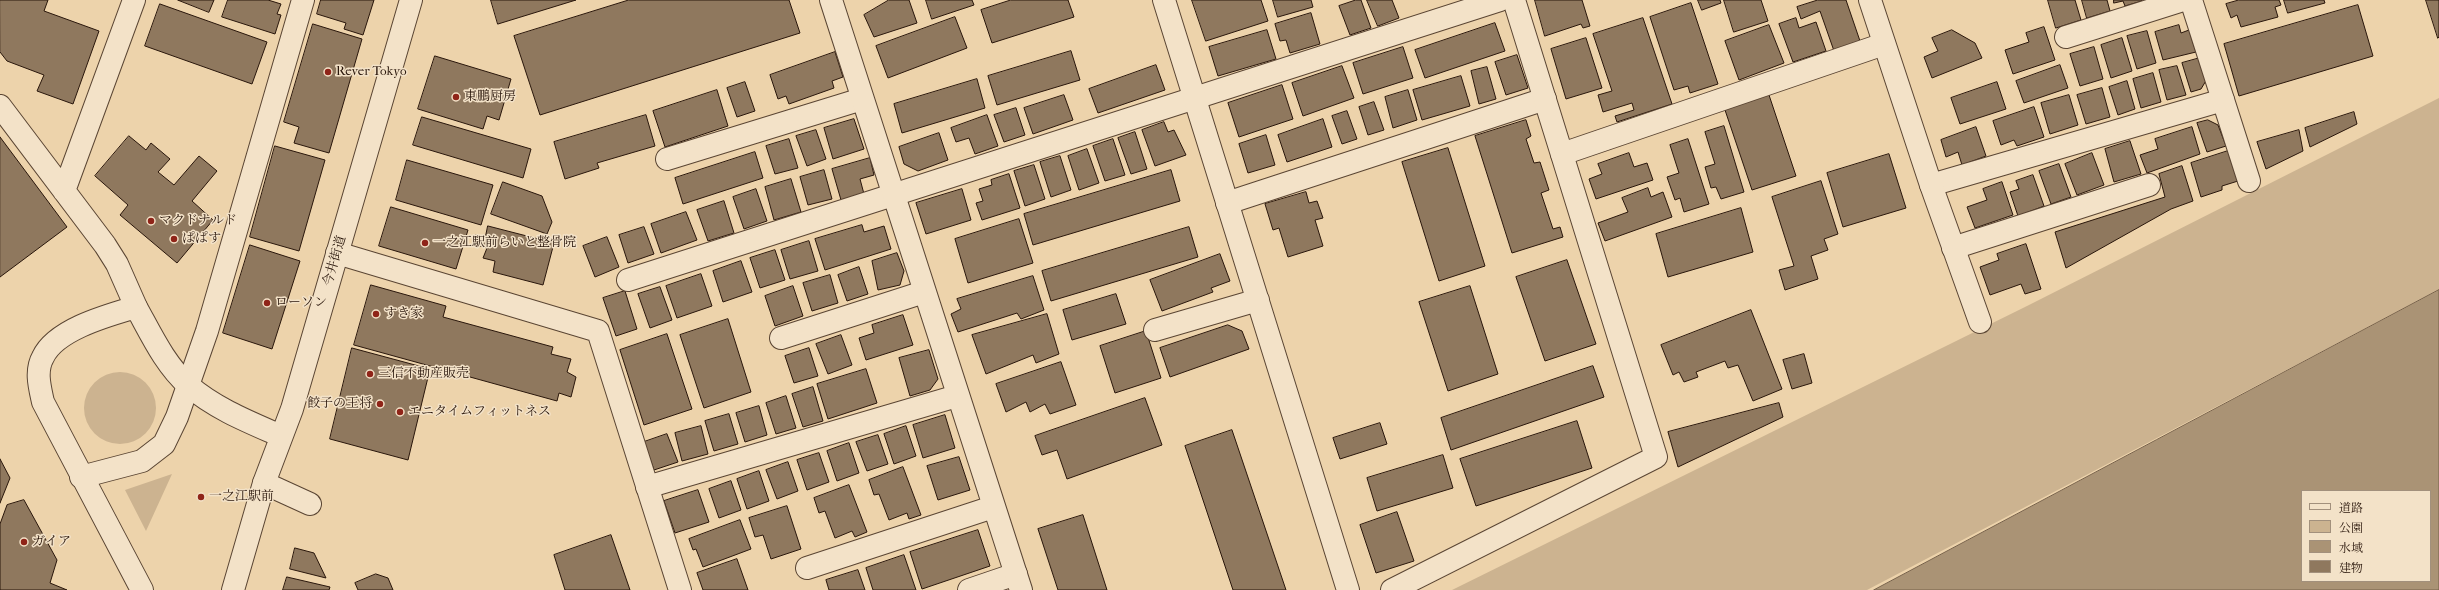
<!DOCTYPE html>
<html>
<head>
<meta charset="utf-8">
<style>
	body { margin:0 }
	#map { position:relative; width:2439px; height:590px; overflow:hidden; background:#edd3ab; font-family:"IM FELL French Canon","Noto Serif JP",serif }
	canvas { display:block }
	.legend { position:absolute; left:2301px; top:490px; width:130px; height:92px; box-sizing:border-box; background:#f3e2c8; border:1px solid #a2907c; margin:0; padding:5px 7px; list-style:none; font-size:12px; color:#29160b }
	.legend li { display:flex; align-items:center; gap:8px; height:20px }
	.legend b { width:20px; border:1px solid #a2907c }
</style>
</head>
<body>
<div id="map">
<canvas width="2439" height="590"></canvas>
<ul class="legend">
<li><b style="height:5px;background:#f3e2c8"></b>道路</li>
<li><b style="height:11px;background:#ccb390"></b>公園</li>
<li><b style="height:11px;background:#aa9375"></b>水域</li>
<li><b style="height:11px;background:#8f785e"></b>建物</li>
</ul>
</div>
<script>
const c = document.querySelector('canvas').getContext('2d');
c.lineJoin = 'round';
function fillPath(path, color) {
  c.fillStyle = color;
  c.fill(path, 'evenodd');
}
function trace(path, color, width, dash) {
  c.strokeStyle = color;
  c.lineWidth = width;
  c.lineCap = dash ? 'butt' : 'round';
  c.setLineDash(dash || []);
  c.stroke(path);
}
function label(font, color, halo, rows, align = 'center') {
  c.font = font + ' "IM FELL French Canon","Noto Serif JP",serif';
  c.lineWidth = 3;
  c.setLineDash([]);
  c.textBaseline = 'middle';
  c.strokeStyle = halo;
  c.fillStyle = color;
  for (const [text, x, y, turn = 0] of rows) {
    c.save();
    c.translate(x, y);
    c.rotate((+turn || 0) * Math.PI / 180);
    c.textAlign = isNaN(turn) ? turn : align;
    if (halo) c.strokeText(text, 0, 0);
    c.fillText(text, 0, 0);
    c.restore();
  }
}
fillPath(new Path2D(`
	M2439 98V290L1867 590H1452L2027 306Z
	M84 408a36 36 0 1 1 72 0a36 36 0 1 1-72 0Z
	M172 474 146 531 125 490Z`), '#ccb390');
const water = new Path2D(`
	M2439 290V590H1874ZM2302 491H2430V581H2302Z`);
fillPath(water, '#aa9375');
trace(water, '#76614b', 1);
const building = new Path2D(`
	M0 0H48L44 11 99 31 73 104 37 91 44 75 7 61 0 52Z
	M178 0H214L209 12Z
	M228 0H268L281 4 277 14 281 15 275 34 222 17Z
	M321 0H374L363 35 344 29 346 23 317 14Z
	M491 0H576L498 24Z
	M629 0H789L800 33 540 115 514 36Z
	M889 0H909L917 23 874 37 864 15Z
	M926 0H972L974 5 932 19Z
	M1011 0H1068L1074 17 992 43 981 10Z
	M1192 0H1261L1268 21 1206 41Z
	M1273 0H1311L1313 7 1278 17Z
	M1356 0H1361L1371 28 1350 35 1339 6Z
	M1367 0H1392L1399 18 1378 26Z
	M1535 0H1582L1590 26 1583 28 1581 24 1545 36Z
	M1698 0H1720L1721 3 1702 10Z
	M1724 0H1761L1768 21 1734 32Z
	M1818 0H1846L1860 41 1834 51 1820 11 1801 19 1797 7Z
	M2048 0H2075L2081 20 2056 28Z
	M2082 0H2107L2110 11 2087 18Z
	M2114 0H2142V1L2125 6 2123 1 2114 3Z
	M2239 0H2279L2281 5 2275 7 2278 17 2241 27 2237 15 2231 18 2226 4Z
	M2284 0H2324L2325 3 2288 13Z
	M2426 0H2439V37L2438 38Z
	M1691 3 1718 84 1690 93 1688 86 1674 90 1650 17Z
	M160 4 267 42 252 84 145 46Z
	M2358 5 2373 56 2239 96 2224 44Z
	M1311 13 1320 44 1290 53 1286 40 1280 41 1275 24Z
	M955 17 967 48 888 78 876 46Z
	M1643 18 1672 104 1617 122 1615 116 1634 110 1632 103 1603 112 1598 95 1612 91 1593 34Z
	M1796 18 1799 28 1816 22 1826 51 1793 62 1779 24Z
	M1495 23 1505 51 1425 78 1415 50Z
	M313 24 362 39 329 153 294 143 299 127 284 122Z
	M1769 25 1784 63 1739 80 1725 41Z
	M2179 25 2181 33 2189 30 2196 52 2163 60 2155 32Z
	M2044 27 2055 60 2013 74 2005 50 2029 42 2026 33Z
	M1267 30 1276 59 1218 76 1209 47Z
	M1952 30 1975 43 1982 58 1932 78 1924 57 1938 51 1932 38Z
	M2147 31 2156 63 2137 69 2127 36Z
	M1586 38 1602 88 1566 99 1551 49Z
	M2122 38 2132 71 2111 78 2101 45Z
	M1403 47 1413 78 1363 94 1353 63Z
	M2094 47 2103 79 2080 86 2070 54Z
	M1071 51 1080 80 997 105 988 76Z
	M835 52 843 77 832 81 834 88 789 104 786 96 778 99 770 75Z
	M1517 55 1528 88 1506 95 1495 62Z
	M435 56 511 79 499 120 487 116 483 129 418 109Z
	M2200 58 2207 79 2201 89 2191 92 2182 63Z
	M1156 65 1165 90 1098 113 1089 89Z
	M2060 65 2068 88 2024 103 2016 81Z
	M1342 66 1354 98 1303 116 1292 83Z
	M2177 66 2186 95 2167 100 2159 70Z
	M1487 67 1496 99 1479 104 1471 71Z
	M2153 73 2161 102 2141 108 2133 79Z
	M1461 76 1470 106 1422 120 1413 90Z
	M977 79 985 108 902 133 894 104Z
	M2127 81 2135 109 2118 115 2109 87Z
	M745 82 755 111 737 117 727 88Z
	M1997 82 2006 109 1960 124 1951 98Z
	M1282 85 1293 119 1239 137 1228 103Z
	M2102 88 2110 117 2086 124 2077 95Z
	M717 90 728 126 665 147 653 111Z
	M1408 90 1417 120 1393 128 1385 97Z
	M1768 92 1796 176 1752 190 1724 107Z
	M1064 95 1073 120 1033 134 1024 108Z
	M2069 95 2078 125 2050 134 2041 103Z
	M1374 102 1384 130 1368 135 1359 107Z
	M2034 107 2044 137 2017 146 2014 140 2001 145 1993 121Z
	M1016 108 1025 135 1004 142 994 115Z
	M1347 111 1357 139 1342 144 1332 116Z
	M2354 112 2357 124 2310 147 2305 128Z
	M646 115 655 146 597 163 599 168 565 179 554 142Z
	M987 115 998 146 975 154 969 138 956 142 951 128Z
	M422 117 531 149 523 178 413 145Z
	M854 119 864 149 833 159 824 128Z
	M1323 119 1332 147 1287 162 1278 135Z
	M1526 120 1531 136 1526 139 1534 163 1540 162 1549 190 1541 193 1553 229 1560 227 1563 237 1512 253 1475 136Z
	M2208 120 2218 125 2226 146 2207 152 2197 123Z
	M1164 122 1168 132 1174 130 1186 155 1155 166 1142 130Z
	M1724 126 1744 192 1721 199 1716 187 1711 188 1705 167 1715 164 1705 132Z
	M1976 127 1986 156 1962 165 1958 152 1946 157 1941 140Z
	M2192 127 2200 154 2147 173 2140 155 2158 149 2155 139Z
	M816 130 826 159 807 166 796 136Z
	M2299 130 2303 151 2266 169 2257 142Z
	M1135 132 1147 169 1131 174 1118 138Z
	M939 133 948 160 918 171 904 164 899 147Z
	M1266 135 1275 165 1248 173 1239 144Z
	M129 136 146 150 151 143 170 159 158 172 174 185 199 156 217 171 192 201 213 220 177 263 120 215 128 205 95 176Z
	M0 137 67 227 0 277Z
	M789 139 798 168 775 174 766 146Z
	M1113 139 1125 175 1105 181 1093 146Z
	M1688 139 1709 204 1684 212 1680 198 1675 200 1667 177 1679 173 1670 145Z
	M2130 141 2141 174 2114 182 2105 149Z
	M275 146 325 160 299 251 250 237Z
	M1448 148 1485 266 1439 281 1402 162Z
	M1087 149 1099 183 1079 190 1068 156Z
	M2228 151 2238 181 2222 186V190L2201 197 2191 163Z
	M755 152 763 178 683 204 675 178Z
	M1629 153 1634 167 1647 163 1653 180 1596 199 1589 179 1602 174 1598 164Z
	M2092 153 2104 185 2077 195 2065 164Z
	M1889 154 1906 208 1843 227 1827 173Z
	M1060 156 1071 190 1051 197 1040 162Z
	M870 158 874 175 860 179 864 194 841 200 832 169Z
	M407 160 493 185 481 225 396 200Z
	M2059 164 2071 197 2051 204 2039 171Z
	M1034 165 1045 199 1025 206 1014 171Z
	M2182 166 2193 201 2171 209 2066 268 2055 232 2165 197 2159 174Z
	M824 170 832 199 808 205 800 177Z
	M1171 170 1180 201 1033 245 1024 214Z
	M1009 174 1020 208 982 220 976 203 983 201 979 189 992 185 991 180Z
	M2033 175 2044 206 2018 216 2010 192 2019 189 2016 181Z
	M791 179 801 212 774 220 765 187Z
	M1821 181 1838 234 1824 239 1828 250 1811 256 1818 279 1785 290 1779 270 1794 266 1772 197Z
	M503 182 542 196 552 222 547 234 491 214Z
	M2002 182 2013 215 1975 228 1967 207 1987 200 1983 189Z
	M1648 188 1651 197 1663 192 1672 217 1605 241 1598 223 1628 212 1622 198Z
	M756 189 767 221 744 229 733 197Z
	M962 189 971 220 926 234 916 203Z
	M1306 192 1309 203 1317 201 1323 218 1315 220 1323 246 1288 257 1279 228 1273 230 1265 204Z
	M724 201 734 233 708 241 697 210Z
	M391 207 468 230 456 269 379 246Z
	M1741 208 1753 252 1668 277 1656 234Z
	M686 212 697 240 661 253 651 224Z
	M1019 219 1033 263 968 283 955 239Z
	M862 225 864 232 884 226 891 249 825 270 815 239Z
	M488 226 554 243 543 285 493 272 495 261 483 258 487 248 473 244 475 235 485 237Z
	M644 227 654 254 628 263 619 235Z
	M1189 227 1198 257 1051 301 1042 271Z
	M607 237 619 267 595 277 583 246Z
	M809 241 818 271 790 279 781 250Z
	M2026 244 2041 289 2025 294 2021 284 1990 295 1980 267 1999 260 1997 254Z
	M250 245 300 261 272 349 223 333Z
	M775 250 785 280 760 288 750 258Z
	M897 253 904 271 900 285 878 290 872 261Z
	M1220 254 1230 281 1211 288 1213 292 1162 311 1150 280Z
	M1567 260 1596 344 1545 361 1516 277Z
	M741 261 752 292 723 302 713 271Z
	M859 267 868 294 847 301 838 275Z
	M701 274 712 306 677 318 666 286Z
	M830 275 838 303 812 311 803 283Z
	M1033 276 1044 310 1021 319 1017 313 958 332 951 314 961 309 957 299Z
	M371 285 446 306 443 317 553 347 551 354 571 359 567 372 576 377 571 397 559 393 557 401 354 345Z
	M793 286 803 316 775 326 765 296Z
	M1470 286 1498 374 1448 391 1419 302Z
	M660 287 672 320 650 328 638 294Z
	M625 291 637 329 616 336 603 298Z
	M1116 294 1126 324 1072 340 1063 310Z
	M1751 310 1782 389 1753 401 1738 365 1728 368 1725 361 1696 372 1698 377 1684 382 1679 372 1673 375 1661 345Z
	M1047 314 1059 354 1036 363 1033 355 986 374 972 335Z
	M903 315 913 345 866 360 859 338 874 333 872 325Z
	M728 319 751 392 704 408 680 335Z
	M1228 325 1242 331 1249 349 1170 377 1160 348Z
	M1146 331 1161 378 1115 393 1100 346Z
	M667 334 692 409 644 425 620 350Z
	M841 335 852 365 828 374 816 344Z
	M352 348 430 369 408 460 330 439Z
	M809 348 818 376 794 383 785 356Z
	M929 350 938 379 930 390 910 396 899 358Z
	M1804 354 1812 383 1792 389 1783 360Z
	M1061 362 1076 405 1050 414 1045 404 1030 412 1026 402 1006 412 996 384Z
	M1593 366 1604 397 1451 450 1441 418Z
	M866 369 877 403 828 419 817 384Z
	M813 387 823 421 803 427 792 394Z
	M786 396 796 428 776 434 766 403Z
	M1145 398 1162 445 1067 479 1057 450 1042 455 1035 436Z
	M1779 403 1783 417 1678 467 1668 432Z
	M759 406 767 435 745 442 736 413Z
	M729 414 738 444 714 451 705 421Z
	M945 415 955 448 923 458 913 425Z
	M1577 421 1592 468 1476 506 1460 459Z
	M1380 423 1387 444 1340 459 1333 438Z
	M701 426 708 454 682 461 675 433Z
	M906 426 916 456 894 464 884 434Z
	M1232 430 1286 590H1233L1185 446Z
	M667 434 678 462 654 470 644 442Z
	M878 435 888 464 867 471 856 442Z
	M849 443 859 473 837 481 827 451Z
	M819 453 829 482 807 490 797 460Z
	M1443 455 1453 488 1377 511 1367 478Z
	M959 457 970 490 938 500 927 466Z
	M0 459 10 478 0 503Z
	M788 462 798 491 777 499 766 470Z
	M903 467 921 515 909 519 907 513 889 520 879 494 874 495 869 480Z
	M759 471 769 501 747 509 737 479Z
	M731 481 741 510 719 518 709 489Z
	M849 485 867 532 855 537 852 531 835 538 825 511 819 513 814 498Z
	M698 490 709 522 675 533 664 501Z
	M24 500 57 560 50 583 67 590H0V524L7 505Z
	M787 506 801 549 771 559 763 535 755 537 749 518Z
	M1397 512 1414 561 1376 573 1360 525Z
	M1083 515 1107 590H1058L1038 529Z
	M740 520 751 549 703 567 696 549 693 550 689 539Z
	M978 530 990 566 922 589 910 552Z
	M611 535 630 590H565L554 555Z
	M295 548 314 553 326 578 290 569Z
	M904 555 916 590H873L866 568Z
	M737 559 748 590H703L697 573Z
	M858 570 865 590H829L826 580Z
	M376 574 388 578 393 590H358L355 583Z
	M287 577 330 587 329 590H283Z`);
fillPath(building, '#8f785e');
trace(building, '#29160b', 1);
const service = new Path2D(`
	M2066 37 2183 0
	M1562 154 1884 44
	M667 159 862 99
	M1931 185 2223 100
	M1227 203 1545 99
	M1953 248 2149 185
	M628 280 1500 0
	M781 338 924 292
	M81 477 142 461 164 444 177 417 207 331 303 0
	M264 483 310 504
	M647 487 957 396
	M807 568 993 507
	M969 590 1016 574`);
const minor = new Path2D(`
	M831 0 1021 590
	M1164 0 1348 590
	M1870 0 1931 185 1980 322
	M2191 0 2249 181
	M0 106 105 245 117 264 136 307
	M64 191 134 0
	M337 253 598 331 680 590
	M1155 330 1258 300
	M1392 590 1656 457 1514 0`);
const tertiary = new Path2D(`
	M142 590 43 402C40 388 35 371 43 357 56 329 109 315 136 307 151 334 165 365 189 386 216 409 249 422 281 436
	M233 590 264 483 292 409 411 0`);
trace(service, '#5a4533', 24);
trace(minor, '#5a4533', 24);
trace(tertiary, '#5a4533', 24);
trace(service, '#f3e2c8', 22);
trace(minor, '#f3e2c8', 22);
trace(tertiary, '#f3e2c8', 22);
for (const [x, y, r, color] of [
	[328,72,4,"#8f2418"],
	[456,97,4,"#8f2418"],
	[151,221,4,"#8f2418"],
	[174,239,4,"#8f2418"],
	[425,243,4,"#8f2418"],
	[267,303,4,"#8f2418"],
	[376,314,4,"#8f2418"],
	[370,374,4,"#8f2418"],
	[380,404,4,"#8f2418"],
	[400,412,4,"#8f2418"],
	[201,497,4,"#8f2418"],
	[24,542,4,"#8f2418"]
]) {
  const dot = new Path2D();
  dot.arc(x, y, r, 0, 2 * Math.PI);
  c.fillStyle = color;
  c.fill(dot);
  trace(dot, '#f3e2c8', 1.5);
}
label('13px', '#29160b', '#f3e2c8', [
	["Rever Tokyo",336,72],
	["東鵬厨房",464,97],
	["マクドナルド",159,221],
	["ぱぱす",182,239],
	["一之江駅前らいと整骨院",433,243],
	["ローソン",275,303],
	["すき家",384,314],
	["三信不動産販売",378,374],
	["餃子の王将",372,404,"right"],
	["エニタイムフィットネス",408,412],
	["一之江駅前",209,497],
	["ガイア",32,542]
], 'left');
label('13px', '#29160b', '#f3e2c8', [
	["今井街道",335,261,-74]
]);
</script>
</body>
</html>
